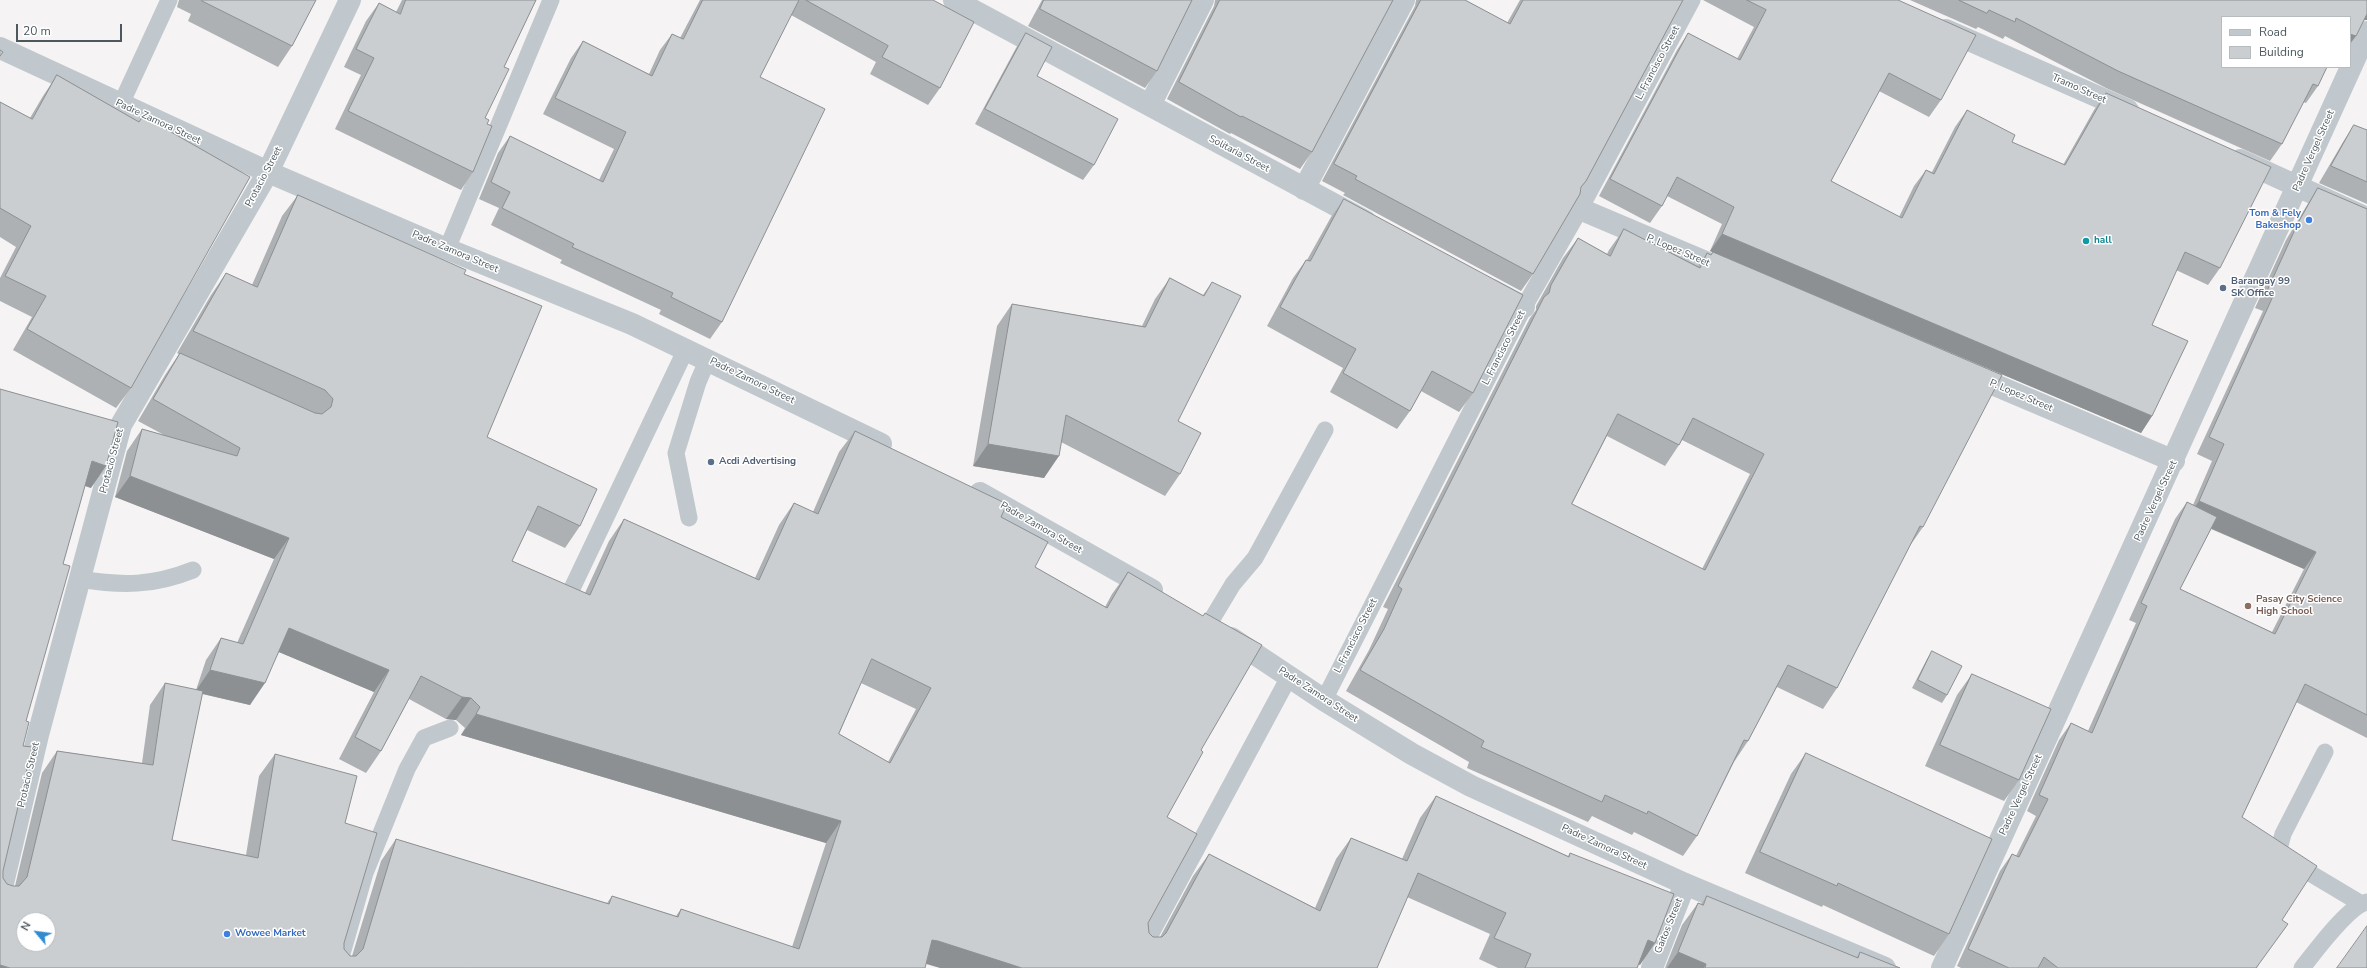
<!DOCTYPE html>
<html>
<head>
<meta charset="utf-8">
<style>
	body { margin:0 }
	#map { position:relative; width:2367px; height:968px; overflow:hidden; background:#f5f3f3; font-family:"Nunito Sans",sans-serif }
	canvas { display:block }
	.legend { position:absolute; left:2221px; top:16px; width:130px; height:52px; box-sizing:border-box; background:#fff; border:1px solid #b7bcbf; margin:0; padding:5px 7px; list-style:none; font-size:12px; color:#4c585e }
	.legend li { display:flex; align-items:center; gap:8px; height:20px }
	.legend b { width:20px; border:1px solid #b7bcbf }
	.north { position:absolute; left:16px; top:912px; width:40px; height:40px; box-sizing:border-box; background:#fff; border:1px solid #b7bcbf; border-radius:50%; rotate:299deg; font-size:11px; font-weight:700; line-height:16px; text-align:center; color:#4c585e }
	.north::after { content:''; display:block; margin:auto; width:14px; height:18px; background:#308bd1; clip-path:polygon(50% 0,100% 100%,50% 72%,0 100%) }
	.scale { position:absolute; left:16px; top:24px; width:106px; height:18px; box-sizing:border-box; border:2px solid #4c585e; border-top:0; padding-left:5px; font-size:12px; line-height:14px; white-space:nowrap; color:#4c585e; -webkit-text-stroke:3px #fff; paint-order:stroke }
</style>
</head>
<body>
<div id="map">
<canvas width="2367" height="968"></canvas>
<ul class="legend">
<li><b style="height:5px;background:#c0c8cd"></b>Road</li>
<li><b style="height:11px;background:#caced1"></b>Building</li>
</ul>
<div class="north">N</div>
<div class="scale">20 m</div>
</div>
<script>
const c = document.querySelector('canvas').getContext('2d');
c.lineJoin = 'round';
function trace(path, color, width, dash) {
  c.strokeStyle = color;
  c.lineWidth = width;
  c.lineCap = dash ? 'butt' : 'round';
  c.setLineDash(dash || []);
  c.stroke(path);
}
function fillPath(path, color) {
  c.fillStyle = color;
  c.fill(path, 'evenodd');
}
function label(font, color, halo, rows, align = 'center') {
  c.font = font + ' "Nunito Sans",sans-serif';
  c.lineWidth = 3;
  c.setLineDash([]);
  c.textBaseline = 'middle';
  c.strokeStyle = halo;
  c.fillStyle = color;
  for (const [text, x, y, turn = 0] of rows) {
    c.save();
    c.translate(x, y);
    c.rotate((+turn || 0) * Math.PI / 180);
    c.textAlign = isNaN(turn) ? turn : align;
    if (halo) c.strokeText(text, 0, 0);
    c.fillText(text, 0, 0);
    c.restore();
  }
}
trace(new Path2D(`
	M121 104 169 0
	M447 249 551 0
	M689 518 676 453 698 382 708 359
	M80 579C122 586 153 586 193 570
	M566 601 686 349
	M1209 624 1233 584 1255 558 1325 430
	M1324 700 1524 307 1580 209 1692 0
	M2325 752 2283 834 2279 849 2288 860 2360 903
	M1142 950 1289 677
	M338 968 365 873 407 769 424 738 450 728
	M2302 968C2315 952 2348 906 2367 902`), '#c0c8cd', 17);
trace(new Path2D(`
	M954 0 1365 221
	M1946 30 2128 110
	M1150 105 1203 0
	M2240 160 2367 218
	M1304 189 1404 0
	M1580 209 1729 272
	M1492 290 1524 307
	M1969 374 2174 461
	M1652 968 1685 884
	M1942 968 2367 32`), '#c0c8cd', 22);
trace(new Path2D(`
	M0 48 268 172 447 249 632 324 881 444
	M980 493 1152 590
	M1231 638 1324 700 1412 754 1471 786 1685 884 1885 968
	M0 896 38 735 121 425 268 172 350 0`), '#c0c8cd', 22);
fillPath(new Path2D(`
	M179 0H316L292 46 278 67 188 21 191 14 177 7Z
	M402 0H536L504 67 485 118 487 124 473 172 461 190 335 129 361 75 344 67 366 21 379 3 396 12Z
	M700 0H933L940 88 928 105 870 74 876 62 791 15 760 77 722 322 710 339 659 314 661 310 560 263 562 260 491 225 499 208 479 199 498 153 510 136 599 180 614 149 543 114 571 58 583 41 649 74 660 50 672 34 680 38Z
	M1042 0H1192L1157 71 1145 88 1028 26Z
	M1215 0H1393L1312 152 1300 169 1231 133 1230 134 1167 99 1214 6Z
	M1416 0H1465L1507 23 1520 0H1683L1586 181 1580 190 1533 274 1521 291 1343 195 1345 193 1322 181 1415 6Z
	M1703 0H1898L1941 100 1929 117 1879 91 1831 181 1899 217 1914 186 1926 170 1932 172 1955 127 1967 110 2012 142 2063 165 2094 110 2106 93 2220 268 2208 285 2176 270 2152 325V416L2141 433 1710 251 1722 224 1667 196 1662 206 1650 223 1599 196 1677 50 1688 33 1737 59 1754 27Z
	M1910 0H2367L2365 20 2350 17 2327 67 2318 86 2306 103 2303 102 2282 144 2270 161 2106 88 2005 36 2003 39 1978 27 1976 29Z
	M1026 33 1037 76 1094 165 1083 180 975 124 1016 48Z
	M57 75 139 122 143 116 131 388 116 408 13 350 32 317 0 301V278L16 247 0 237V102L30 118 43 96Z
	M2354 125 2367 130V204L2319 183 2343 142Z
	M2318 188 2367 209V738L2296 702 2242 817 2282 920 2257 968H1961L1957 966 2000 871 2012 854 2016 856 2036 816 2027 811 2059 740 2071 723 2088 731 2136 623 2129 620 2175 519 2187 502 2193 505 2212 461 2197 454 2263 311 2255 308 2286 240 2307 205ZM2211 529 2304 569 2272 632 2180 589Z
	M298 195 464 274 487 437 580 526 565 548 527 530 512 561 585 593 609 541 624 519 755 578 779 525 794 503 813 512 839 452 855 431 1001 517 1035 567 1105 607 1112 594 1128 572 1201 750 1167 817 1148 923 1149 933 1153 937H1160L1193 876 1209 854 1315 908 1336 859 1351 838 1402 859 1420 818 1436 796 1568 856 1570 853 1640 965 1639 964 1637 968H1498L1479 959 1490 934 1407 897 1377 968 926 964 0 968V389L91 488 85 486 63 564 26 721 23 746 3 871V878L7 884 13 886H15L42 773 57 751 142 763 150 705 165 683 196 690 206 660 221 638 237 643 274 559 115 497 127 451 142 429 164 435 138 421 165 375 179 354 177 353 211 295 226 273 252 285 282 216ZM279 652 374 692 339 759 366 773 381 751 409 699 446 719 456 720 465 728 461 735 826 843 792 947 681 909 676 916 612 896 607 903 396 839 381 861 352 956H350L344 949 345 823 275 754 259 776 246 855 172 840 202 694 250 705ZM861 683 916 709 888 762 839 734Z
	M1344 199 1473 393 1459 412 1421 391 1410 411 1397 429 1330 392 1343 368 1267 326 1293 278 1306 260H1307L1331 217Z
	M1624 229 1698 266 1707 253 1711 255 1713 252 1923 527 1909 547 1837 688 1823 709 1777 687 1748 741 1734 762 1697 836 1683 856 1634 832 1632 835 1592 816 1588 822 1467 768 1469 762 1346 691 1369 650 1388 609 1383 607 1530 318 1536 310V306L1563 258 1578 238 1607 254 1609 250ZM1607 436 1665 466 1679 445 1682 440 1750 474 1702 569 1572 504Z
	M1170 278 1203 295 1212 282 1178 421 1180 474 1165 496 1061 442 1044 478 973 466 997 326 1012 304 1142 326 1155 299Z
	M1932 651 1947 695 1942 703 1912 688 1927 659Z
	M1972 674 2019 780 2004 801 1925 766 1957 695Z
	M1806 753 1949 934 1934 956 1823 905 1822 907 1745 873 1791 774Z
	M1707 896 1856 958 1860 952 1900 968H1665L1682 925 1698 903 1701 904Z`), '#aeb1b4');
fillPath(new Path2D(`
	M2367 11V20H2365L2359 22Z
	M2350 34 2356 36 2350 44Z
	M1722 234 2152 416 2141 433 1710 251Z
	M988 444 1059 456 1044 478 973 466Z
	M92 461 106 466 91 488 77 483Z
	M130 476 289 538 274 559 115 497Z
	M2199 501 2316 552 2304 569 2187 518Z
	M289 628 389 670 374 692 274 650Z
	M210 670 265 683 250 705 195 692Z
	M462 697 471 698 456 720 446 719Z
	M476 714 841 821 826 843 461 735Z
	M932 940 938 941 1022 968H940L923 963Z
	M1648 940 1655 943 1640 965 1633 962Z
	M1678 952 1706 964 1704 968H1667Z
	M0 965 10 968H0Z`), '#8d9092');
const building = new Path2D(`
	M202 0H316L292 46 202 1Z
	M406 0H536L504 67 509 69 485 118 489 120 487 124 492 126 473 172 348 111 374 58 356 49 379 3 400 14Z
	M703 0H799L760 77 825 109 722 322 671 297 673 293 572 247 574 244 502 208 510 192 491 182 510 136 603 182 626 132 555 98 583 41 652 76 672 34 683 39Z
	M806 0H933L974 22 940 88 882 57 888 46Z
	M1044 0H1192L1157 71 1040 9Z
	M1220 0H1393L1312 152 1242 116 1241 117 1179 82Z
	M1421 0H1465L1510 24 1523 0H1683L1586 181 1581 187 1580 194 1533 274 1355 179 1357 176 1334 164Z
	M1747 0H1898L1976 35 1941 100 1889 73 1831 181 1902 218 1926 170 1934 174 1967 110 2015 135 2012 142 2065 165 2106 93 2271 167 2220 268 2185 252 2152 325 2188 341 2152 416 1722 234 1734 207 1677 177 1662 206 1610 179 1688 33 1740 60 1766 10Z
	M1959 0H2367V14L2356 36 2350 34V17H2222V67H2327L2318 86 2313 84 2282 144 2118 71 2016 18 2015 22 1989 10 1987 13Z
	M1026 33 1052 47 1037 76 1118 119 1094 165 985 109Z
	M0 50 3 52 0 56Z
	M57 75 139 122 143 116 250 177 131 388 27 329 46 296 5 276 31 226 0 208V102L32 119Z
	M2354 125 2367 130V182L2331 166Z
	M2318 188 2367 209V715L2305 684 2242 817 2317 866 2282 920 2288 924 2256 968H2058L2044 957 2038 968H2009L1968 949 2012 854 2019 857 2048 799 2039 795 2071 723 2092 733 2147 606 2141 603 2187 502 2217 517 2180 589 2275 634 2316 552 2199 501 2224 444 2209 437 2274 294 2267 291 2298 223Z
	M298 195 466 270 464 274 542 306 487 437 597 489 580 526 538 506 512 561 590 595 624 519 759 580 794 503 818 514 855 431 1007 504 1001 517 1048 542 1035 567 1107 608 1128 572 1203 616 1205 613 1262 645 1201 750 1203 752 1167 817 1197 834 1148 923 1149 933 1153 937H1162L1166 933 1209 854 1320 911 1351 838 1407 861 1436 796 1569 857 1570 853 1674 894 1655 943 1648 940 1637 968H1525L1531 954 1494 938 1506 913 1418 873 1377 968H1022L938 941 932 940 925 968H10L0 965V389L118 422 106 466 92 461 63 564 70 566 26 721 29 722 23 746 32 747 3 871V878L7 884 13 886H19L27 877 57 751 153 765 165 683 203 691 172 840 258 858 275 754 357 776 345 823 377 833 344 943V949L350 956H356L363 949 396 839 609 904 612 896 678 917 681 909 799 949 841 821 476 714 480 707 471 698 462 697 421 676 381 751 355 737 389 670 289 628 265 683 210 670 221 638 243 644 289 538 130 476 142 429 237 456 240 448 153 399 180 353 315 413 322 414 331 407 333 399 325 390 193 331 226 273 257 287ZM872 659 931 688 890 763 839 734ZM24 920H48V944H24Z
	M1344 199 1523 295 1473 393 1432 371 1410 411 1343 373 1356 349 1280 307 1306 260 1310 261Z
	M1624 229 1700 268 1707 253 1711 255 1713 252 2002 375 1923 527 1920 526 1837 688 1788 665 1748 741 1744 740 1697 836 1648 811 1647 814 1605 795 1602 802 1481 747 1484 741 1360 670 1384 629 1402 589 1398 586 1544 297 1549 293 1551 285 1578 238 1610 256ZM1618 414 1679 445 1693 418 1764 454 1705 570 1572 504Z
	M1170 278 1204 296 1212 282 1241 296 1178 421 1201 433 1180 474 1066 415 1059 456 988 444 1012 304 1145 327Z
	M1932 651 1962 666 1947 695 1918 680Z
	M1972 674 2051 709 2019 780 1940 745Z
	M1806 753 1992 839 1949 934 1838 883 1837 886 1760 852Z
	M1707 896 1858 958 1860 952 1900 968H1705L1706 964 1678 952 1698 903 1703 905Z
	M2367 926V968H2337Z`);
fillPath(building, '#caced1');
trace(building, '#8d9092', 1);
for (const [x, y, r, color] of [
	[2309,220,4,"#3f7fe0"],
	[2086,241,4,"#0f9aa8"],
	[2223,288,4,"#5c6f8a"],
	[711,462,4,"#5c6f8a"],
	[2248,606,4,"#8d6e63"],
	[227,934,4,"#3f7fe0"]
]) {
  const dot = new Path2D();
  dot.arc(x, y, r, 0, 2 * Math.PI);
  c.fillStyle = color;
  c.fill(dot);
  trace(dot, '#fff', 1.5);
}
label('10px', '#4c585e', '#fff', [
	["L. Francisco Street",1658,63,-62],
	["Tramo Street",2079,89,24],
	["Padre Zamora Street",158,122,25],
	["Padre Vergel Street",2314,151,-66],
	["Solitaria Street",1239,154,28],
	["Protacio Street",264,177,-62],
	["P. Lopez Street",1678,251,23],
	["Padre Zamora Street",455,252,23],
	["L. Francisco Street",1504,348,-63],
	["Padre Zamora Street",752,381,26],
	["P. Lopez Street",2021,396,23],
	["Protacio Street",112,461,-75],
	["Padre Vergel Street",2156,501,-65],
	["Padre Zamora Street",1041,528,30],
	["L. Francisco Street",1356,636,-63],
	["Padre Zamora Street",1318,695,33],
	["Protacio Street",29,775,-77],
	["Padre Vergel Street",2021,795,-65],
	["Padre Zamora Street",1604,847,25],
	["Gaitos Street",1669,926,-68]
]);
label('bold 10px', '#366cbe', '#fff', [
	["Tom & Fely",2301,214],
	["Bakeshop",2301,226],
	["Wowee Market",235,934,"left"]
], 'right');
label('bold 10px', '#0d838f', '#fff', [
	["hall",2094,241]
], 'left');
label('bold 10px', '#4e5e75', '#fff', [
	["Barangay 99",2231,282],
	["SK Office",2231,294],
	["Acdi Advertising",719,462]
], 'left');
label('bold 10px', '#785e54', '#fff', [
	["Pasay City Science",2256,600],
	["High School",2256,612]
], 'left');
</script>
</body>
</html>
